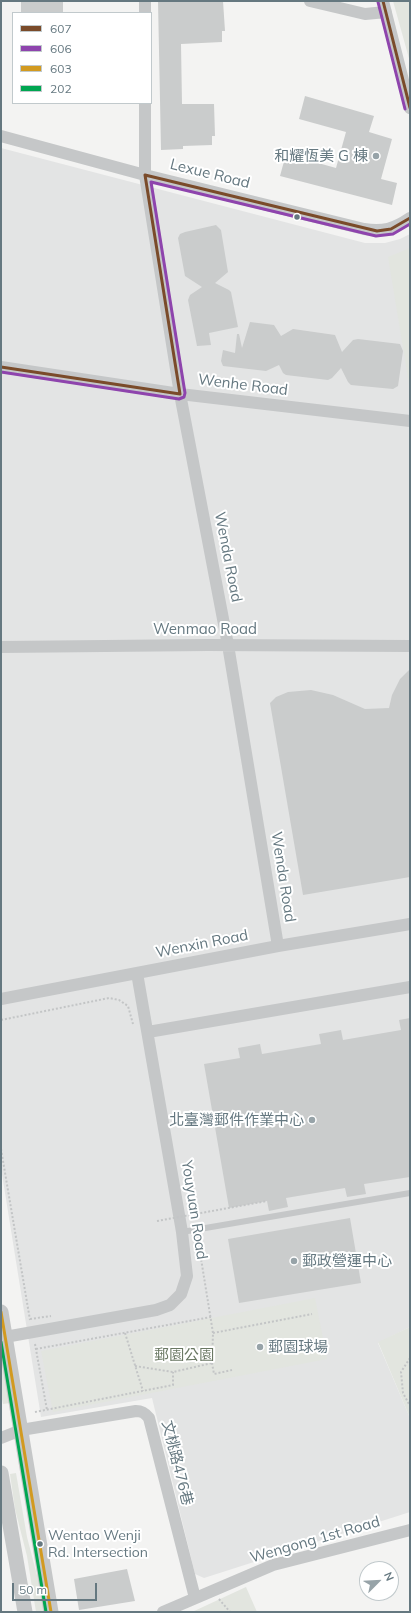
<!DOCTYPE html>
<html>
<head>
<meta charset="utf-8">
<style>
	body { margin:0 }
	#map { position:relative; width:411px; height:1613px; overflow:hidden; background:#f3f3f2; font-family:Mulish,sans-serif }
	canvas { display:block }
	.frame { position:absolute; inset:0; border:2px solid #657880; pointer-events:none }
	.legend { position:absolute; left:12px; top:12px; width:140px; height:92px; box-sizing:border-box; background:#fff; border:1px solid #c1c9cc; margin:0; padding:5px 7px; list-style:none; font-size:12px; color:#657880 }
	.legend li { display:flex; align-items:center; gap:8px; height:20px }
	.legend b { width:20px; border:1px solid #c1c9cc }
	.north { position:absolute; left:359px; top:1561px; width:40px; height:40px; box-sizing:border-box; background:#fff; border:1px solid #c1c9cc; border-radius:50%; rotate:66deg; font-size:11px; font-weight:700; line-height:16px; text-align:center; color:#657880 }
	.north::after { content:''; display:block; margin:auto; width:14px; height:18px; background:#97a3a8; clip-path:polygon(50% 0,100% 100%,50% 72%,0 100%) }
	.scale { position:absolute; left:12px; top:1583px; width:85px; height:18px; box-sizing:border-box; border:2px solid #657880; border-top:0; padding-left:5px; font-size:12px; line-height:14px; white-space:nowrap; color:#657880; -webkit-text-stroke:3px #fff; paint-order:stroke }
</style>
</head>
<body>
<div id="map">
<canvas width="411" height="1613"></canvas>
<div class="frame"></div>
<ul class="legend">
<li><b style="height:5px;background:#7a4b2a"></b>607</li>
<li><b style="height:5px;background:#8e44ad"></b>606</li>
<li><b style="height:5px;background:#d29a20"></b>603</li>
<li><b style="height:5px;background:#00a651"></b>202</li>
</ul>
<div class="north">N</div>
<div class="scale">50 m</div>
</div>
<script>
const c = document.querySelector('canvas').getContext('2d');
c.lineJoin = 'round';
function fillPath(path, color) {
  c.fillStyle = color;
  c.fill(path, 'evenodd');
}
function trace(path, color, width, dash) {
  c.strokeStyle = color;
  c.lineWidth = width;
  c.lineCap = dash ? 'butt' : 'round';
  c.setLineDash(dash || []);
  c.stroke(path);
}
function label(font, color, halo, rows, align = 'center') {
  c.font = font + ' Mulish,"Noto Sans TC",sans-serif';
  c.lineWidth = 4;
  c.setLineDash([]);
  c.textBaseline = 'middle';
  c.strokeStyle = halo;
  c.fillStyle = color;
  for (const [text, x, y, turn = 0] of rows) {
    c.save();
    c.translate(x, y);
    c.rotate((+turn || 0) * Math.PI / 180);
    c.textAlign = isNaN(turn) ? turn : align;
    if (halo) c.strokeText(text, 0, 0);
    c.fillText(text, 0, 0);
    c.restore();
  }
}
fillPath(new Path2D(`
	M1 148 365 243H385L400 239 410 234V1327L378 1343 410 1418V1512L204 1578 195 1574 152 1398 41 1417 1 1168Z`), '#e3e4e4');
fillPath(new Path2D(`
	M393 1H410V62Z
	M410 248V390L388 257Z
	M315 1298 327 1359 53 1412 41 1351Z
	M410 1327V1418L378 1342Z
	M1 1352 10 1403 3 1404 1 1394Z
	M16 1473 27 1537 39 1583 44 1612H36L27 1556 15 1509 10 1474Z
	M246 1587 257 1612H192Z`), '#e2e5df');
fillPath(new Path2D(`
	M21 1H63V13H21Z
	M158 1H223L225 31H222V42L181 44 182 104H214L215 136H212V145L183 146V149L161 150Z
	M305 96 374 116 369 132 392 139 381 179 397 183 392 205 280 176 286 154 336 168 346 132 299 119Z
	M216 225 221 230 228 272 215 283 229 290 231 292 238 327 209 333 211 345 197 346 188 300 190 295 202 287 185 276 178 238 180 234 185 232Z
	M250 322 274 325 281 336 293 329 335 335 342 352 353 340 358 339 400 344 403 351 398 386 393 389 351 385 348 382 341 368 332 378 328 380 286 375 283 373 279 365 266 371 223 366 221 361 223 350 235 353 237 334H239L242 348Z
	M410 669V877L303 895 270 703 276 697 288 692 311 690 333 695 365 709 389 708 392 695 400 679Z
	M410 1018V1177L364 1184 366 1194 347 1197 345 1188 286 1198 288 1207 269 1211 267 1201 229 1208 204 1064 240 1058 238 1048 260 1044 262 1054 321 1044 319 1034 341 1030 343 1040 401 1030 399 1020Z
	M350 1218 361 1283 239 1303 228 1239Z
	M127 1569 135 1601 79 1610 74 1579Z`), '#cacccc');
trace(new Path2D(`
	M1 1020 109 998 119 1000 128 1006 133 1024
	M1 1149 30 1320
	M198 1240 213 1333 212 1363 214 1374 232 1370
	M30 1319 51 1316
	M125 1333 143 1391
	M213 1333 312 1314
	M35 1344 47 1410
	M36 1349 211 1317
	M410 1358 401 1372 403 1393 410 1406
	M135 1366 173 1372 212 1363
	M35 1412 173 1385V1372
	M219 1599 230 1612`), '#c3c5c6', 2, [2, 2]);
trace(new Path2D(`
	M182 1232 410 1193`), '#c5c7c8', 6);
trace(new Path2D(`
	M145 1V13
	M310 1 365 14 386 12
	M383 1 410 108
	M145 103V175L180 394 228 645 278 946
	M1 136 145 175 364 229C383 232 394 229 410 218
	M1 367 180 394 410 421
	M1 647 208 645 410 646
	M1 999 278 946 410 924
	M148 1032 410 987
	M5 1337 156 1310 170 1305 181 1294 187 1276 182 1232 137 973
	M1 1438 21 1430 136 1411C142 1411 145 1413 149 1418L195 1598
	M163 1612 273 1565 410 1530`), '#c5c7c8', 12);
trace(new Path2D(`
	M1 1312 51 1612
	M1 1473 25 1612`), '#c5c7c8', 15);
trace(new Path2D(`
	M157 1221 267 1201`), '#c3c5c6', 2, [2, 2]);
trace(new Path2D(`
	M383 1 410 108
	M145 175 377 231 391 229 410 218
	M145 175 180 394
	M1 367 180 394`), '#7a4b2a', 3);
trace(new Path2D(`
	M378 2 405 109
	M1 372 179 399 184 397 185 393 151 182 376 236 393 234 410 224`), '#8e44ad', 3);
trace(new Path2D(`
	M1 1312 51 1612`), '#d29a20', 3);
trace(new Path2D(`
	M1 1342 46 1612`), '#00a651', 3);
for (const [x, y, r, color] of [
	[376,156,4,"#97a3a8"],
	[297,217,3.5,"#657880"],
	[312,1120,4,"#97a3a8"],
	[294,1261,4,"#97a3a8"],
	[260,1347,4,"#97a3a8"],
	[40,1544,3.5,"#657880"]
]) {
  const dot = new Path2D();
  dot.arc(x, y, r, 0, 2 * Math.PI);
  c.fillStyle = color;
  c.fill(dot);
  trace(dot, '#fff', 1.5);
}
label('14px', '#657880', '#fff', [
	["Wentao Wenji",48,1536],
	["Rd. Intersection",48,1553]
], 'left');
label('15px', '#657880', '#fff', [
	["和耀恆美 G 棟",368,156],
	["北臺灣郵件作業中心",304,1120],
	["郵政營運中心",302,1261,"left"],
	["郵園球場",268,1347,"left"]
], 'right');
label('15px', '#657880', '#fff', [
	["Lexue Road",210,174,14],
	["Wenhe Road",243,385,7],
	["Wenda Road",228,557,79],
	["Wenmao Road",205,629],
	["Wenda Road",283,877,81],
	["Wenxin Road",202,944,-11],
	["Youyuan Road",194,1210,81],
	["文桃路476巷",177,1463,76],
	["Wengong 1st Road",315,1540,-16]
]);
label('15px', '#6a7863', '#fff', [
	["郵園公園",184,1355]
]);
</script>
</body>
</html>
